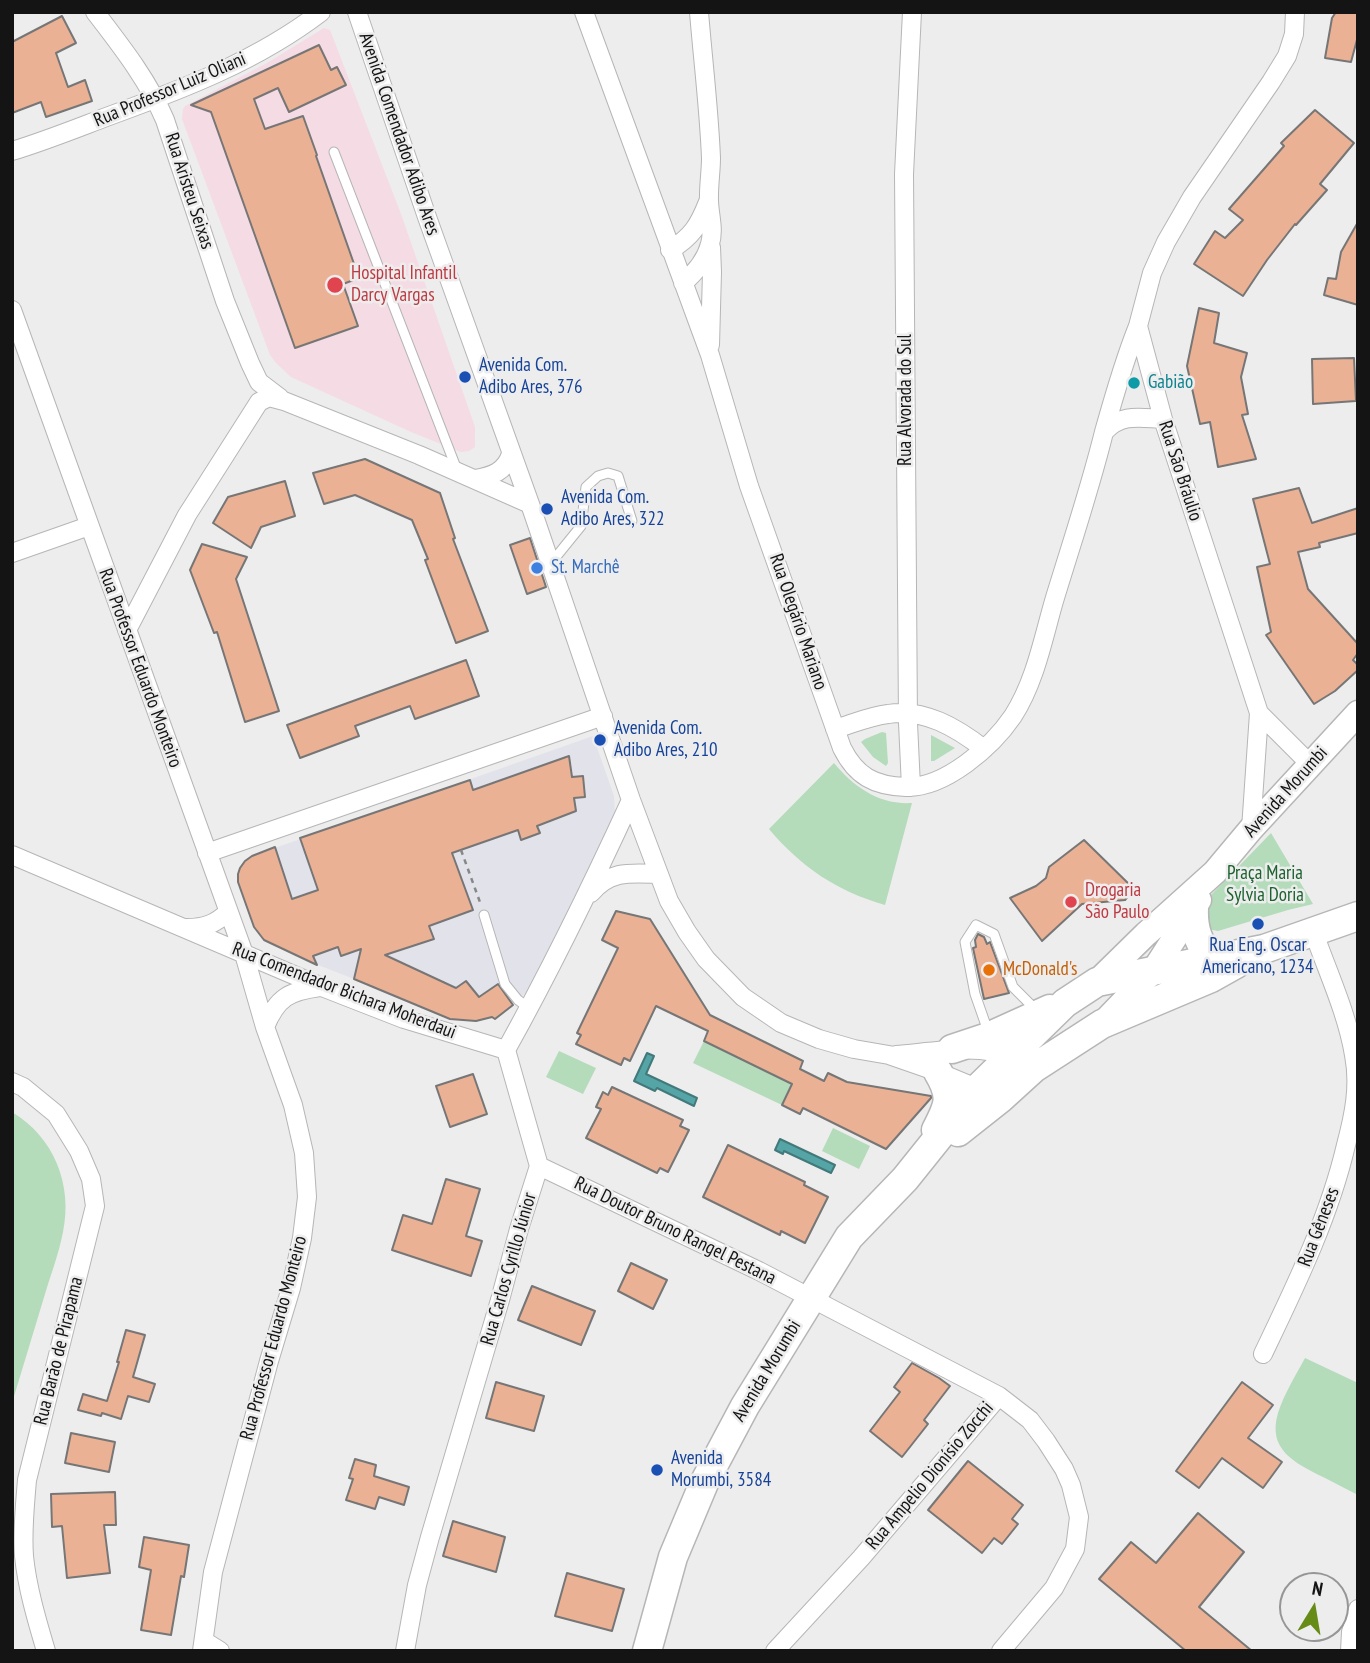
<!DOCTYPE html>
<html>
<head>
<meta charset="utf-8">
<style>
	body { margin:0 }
	#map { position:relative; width:1370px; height:1663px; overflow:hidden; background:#ededee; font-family:"PT Sans Narrow",sans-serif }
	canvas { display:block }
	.frame { position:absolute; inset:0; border:14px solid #141415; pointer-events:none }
	.north { position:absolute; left:1279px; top:1572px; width:70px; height:70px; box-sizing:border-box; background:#ededee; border:2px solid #969697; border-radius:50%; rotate:11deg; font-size:19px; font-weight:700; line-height:28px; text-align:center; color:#141415 }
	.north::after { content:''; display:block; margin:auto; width:24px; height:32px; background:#668c17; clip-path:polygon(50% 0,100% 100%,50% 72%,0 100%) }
</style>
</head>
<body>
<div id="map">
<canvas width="1370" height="1663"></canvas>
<div class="frame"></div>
<div class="north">N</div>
</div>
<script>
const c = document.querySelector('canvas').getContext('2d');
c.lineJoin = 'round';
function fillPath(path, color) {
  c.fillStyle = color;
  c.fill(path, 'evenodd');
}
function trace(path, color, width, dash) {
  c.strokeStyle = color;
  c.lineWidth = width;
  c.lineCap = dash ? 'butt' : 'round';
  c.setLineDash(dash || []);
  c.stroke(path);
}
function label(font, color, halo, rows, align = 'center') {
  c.font = font + ' "PT Sans Narrow",sans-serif';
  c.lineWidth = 5;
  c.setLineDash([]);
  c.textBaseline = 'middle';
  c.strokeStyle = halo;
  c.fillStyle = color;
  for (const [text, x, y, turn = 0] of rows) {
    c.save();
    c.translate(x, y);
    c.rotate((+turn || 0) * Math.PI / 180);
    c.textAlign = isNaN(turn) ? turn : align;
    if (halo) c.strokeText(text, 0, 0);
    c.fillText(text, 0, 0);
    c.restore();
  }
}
fillPath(new Path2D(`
	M593 736 614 796 615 814 613 823 527 991 515 1004 495 1019 492 1017 476 1021H464L450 1019 436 1014 372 988V986L308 961 264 940 254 927 238 882V874L245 861 252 856Z`), '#e2e2eb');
fillPath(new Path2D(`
	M324 28 330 30 401 214 475 427V447L469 451 461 452 411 432 291 377 276 363 270 355 182 119 183 109 185 106 267 63Z`), '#f5dbe3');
fillPath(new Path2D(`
	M882 732 886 733 888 763 886 766 873 757 861 742 865 739Z
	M931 735 955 748 934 761H931Z
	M834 763C854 787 879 805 912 803L885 905C837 891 802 868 769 829Z
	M1271 833 1313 904 1288 910 1218 931 1203 928 1196 915 1210 896Z
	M704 1041 792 1084 782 1105 693 1063Z
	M559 1051 596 1068 583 1094 546 1077Z
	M12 1112C54 1137 73 1185 63 1232 59 1253 51 1274 45 1294 34 1330 23 1367 12 1403Z
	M833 1128 870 1146 859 1169 822 1151Z
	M1305 1358 1358 1383V1495C1346 1489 1335 1483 1323 1477 1295 1463 1267 1450 1278 1413 1284 1394 1296 1375 1305 1358Z`), '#b4dbba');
const water = new Path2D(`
	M647 1053 654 1056 646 1074 697 1098 694 1106 657 1088 655 1091 634 1081Z
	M780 1139 835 1165 831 1173 784 1151 783 1154 775 1150Z`);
fillPath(water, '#55a4a6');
trace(water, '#42797a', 2);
const building = new Path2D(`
	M1336 12H1358V36L1351 62 1325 58 1332 18Z
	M62 16 76 43 56 53 68 87 85 80 92 101 46 117 41 102 12 113V42Z
	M319 45 331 70 337 67 346 85 289 112 278 88 254 99 265 129 303 116 317 155 316 156 359 278 343 284 358 326 295 348 211 112 191 105Z
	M1315 110 1354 143 1320 184 1327 190 1296 225 1295 224 1267 260 1243 296 1194 264 1215 231 1225 238 1243 220 1229 209 1284 146 1281 143Z
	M1358 222V305L1324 295 1328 278 1336 279 1341 252Z
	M1199 308 1219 313 1214 343 1247 353 1241 377 1248 414 1242 415 1256 459 1218 467 1210 422 1200 424 1187 366Z
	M1354 358 1356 401 1313 404 1312 359Z
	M365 459 440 493 455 538 453 539 488 631 456 643 425 560 428 559 412 520 355 495 324 504 313 473Z
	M285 481 295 516 261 527 251 548 213 523 228 497Z
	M1299 488 1312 523 1358 508V533L1319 543 1320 547 1298 552 1308 589 1358 644V653L1353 660 1358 665V670L1335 691 1314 704 1266 635 1271 632 1257 567 1270 564 1253 499Z
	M530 538 546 587 527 594 510 545Z
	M202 544 247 557 236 579 279 711 245 722 217 632 214 633 190 570Z
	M466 660 479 696 415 719 410 706 355 726 359 736 300 758 287 725Z
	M569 756 572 777 583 776 585 797 574 798 576 811 537 826 540 833 521 840 518 830 452 853 473 910 429 926 434 939 385 955 456 988 466 981 479 997 498 984 513 1005 495 1019 492 1017 476 1021 450 1019 354 979 361 949 341 956 338 947 313 956 317 965 264 940 254 927 238 882V874L240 868 245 861 252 856 275 847 292 899 318 890 300 838 470 780 473 790Z
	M1084 840 1134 889 1125 900 1082 904 1042 941 1010 898 1036 886 1046 878 1049 867Z
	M616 911 650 919 710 1015 803 1061 800 1069 824 1081 828 1073 847 1082 931 1096V1098L886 1149 803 1108 800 1114 782 1105 792 1084 704 1041 708 1031 656 1006 630 1061 624 1058 621 1065 576 1044 581 1035 577 1033 618 948 602 940Z
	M978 934 984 937 987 944 990 942 1009 993 984 999 973 948 976 947 975 940Z
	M473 1074 487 1114 450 1127 436 1086Z
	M612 1087 683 1120 680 1126 689 1130 668 1172 660 1168 657 1173 586 1138 601 1109 596 1107 603 1092 608 1095Z
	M728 1145 805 1182 804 1185 828 1197 805 1243 781 1231 780 1235 703 1197Z
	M446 1179 480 1189 466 1236 482 1241 471 1276 392 1250 403 1215 432 1224Z
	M631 1263 667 1280 653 1309 618 1291Z
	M532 1286 595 1311 581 1345 518 1320Z
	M126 1330 145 1335 133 1377 155 1384 149 1402 128 1396 121 1419 102 1413 101 1416 78 1410 83 1394 107 1401 119 1362H117Z
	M912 1363 939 1378 950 1386 924 1420 928 1424 902 1457 870 1431 900 1392 894 1387Z
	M496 1382 544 1396 534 1431 486 1418Z
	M1242 1382 1273 1405 1248 1438 1282 1462 1263 1488 1222 1458 1199 1488 1176 1471Z
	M71 1433 115 1442 109 1472 65 1463Z
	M355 1459 376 1465 374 1476 409 1487 404 1505 379 1497 375 1509 346 1500 353 1479 349 1478Z
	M968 1461 1023 1505 1012 1519 1018 1524 1002 1544 994 1538 982 1553 928 1510Z
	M115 1492 116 1525H104L110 1573 67 1578 62 1526 52 1527 51 1494Z
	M1198 1513 1244 1552 1199 1607 1252 1651H1186L1099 1579 1131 1542 1156 1563Z
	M453 1521 505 1537 496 1572 443 1556Z
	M144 1537 189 1545 184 1577 181 1576 171 1635 141 1630 151 1570 139 1567Z
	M567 1573 624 1589 612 1631 555 1616Z`);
fillPath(building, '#eab195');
trace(building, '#777676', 2);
const service = new Path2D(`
	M334 152 457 470
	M551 563 581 526 586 487 598 476 608 473 618 476 632 521
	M484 915 505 984 518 1000 529 1008
	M989 1034 975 994 965 942 976 925 994 934 1013 987 1036 1010`);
const minor = new Path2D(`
	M95 12C121 46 148 80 165 120L225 301 250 363 259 382 280 398
	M357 12 427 217 530 504 631 800 669 901 687 932 706 959 743 997 781 1023 819 1039 854 1049 889 1055 938 1072 986 1092
	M584 12 710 355 749 486 842 748C856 776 874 786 906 787 945 788 992 747 1013 716 1035 682 1043 639 1054 601 1071 545 1090 489 1104 432 1114 396 1124 361 1138 326
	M12 151C45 141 77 128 109 116 183 89 257 61 321 12
	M670 250C692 237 699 225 708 202
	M683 283C696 272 706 260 710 244 715 227 708 212 709 195 709 183 711 170 711 158 709 109 703 61 699 12
	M12 310 244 954 265 1027 293 1105 304 1153 307 1197 302 1238 291 1288 269 1361 213 1572 202 1651
	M710 345 712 272 711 247
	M1105 431C1122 413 1140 418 1163 419
	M475 479C492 476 505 472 511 454
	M12 553 89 526
	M127 630 187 515 259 402 269 397 284 401 419 455 530 504
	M1259 713 1310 764
	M835 729C852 724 870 716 888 714 924 708 957 728 984 749
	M911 787 908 723 904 174 912 12
	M1251 829 1259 713 1163 419 1138 326 1152 273 1166 242 1192 197 1271 82 1287 56 1294 34 1295 12
	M207 853 603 716
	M12 855 322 987 404 1019 506 1050
	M591 893C610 870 631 873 658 874
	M187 928C205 928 215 924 228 912
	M265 1027C277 997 290 991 320 987
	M896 1055C934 1052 978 1043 1014 1058
	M12 1082 23 1087 56 1114 79 1151 91 1179 95 1206 27 1480C25 1505 22 1530 24 1556 27 1587 37 1621 46 1651
	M539 1166 759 1271 999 1396 861 1558 775 1651
	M1263 1354C1295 1287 1329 1218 1346 1145 1354 1115 1360 1086 1354 1055 1347 1013 1328 973 1314 933
	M999 1396 1030 1420 1046 1441 1064 1469 1071 1485 1079 1517 1075 1549 1054 1588 1001 1651
	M204 1641 220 1651
	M405 1651 417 1585 430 1537 500 1300 519 1229 539 1166 506 1050C551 969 592 885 631 800
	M1350 1651 1351 1632 1358 1609`);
const secondary = new Path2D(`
	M1097 982 1146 934 1215 872 1251 829 1358 713
	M1104 1022 1154 970 1199 900`);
const primary = new Path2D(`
	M1194 908C1193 928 1198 944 1212 959
	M952 1049 988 1037 1050 1009
	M936 1130C949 1105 953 1097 938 1072
	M958 1132 1001 1098 1034 1068 1102 1024 1211 978 1236 964
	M647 1651 673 1557 704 1483 745 1406 849 1237 905 1179 978 1088 1065 1003 1097 982 1264 949 1358 916`);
trace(service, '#b6b6b7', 11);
trace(minor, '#b6b6b7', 20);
trace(secondary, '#b6b6b7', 27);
trace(primary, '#b6b6b7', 31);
trace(new Path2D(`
	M461 850 481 905`), '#878788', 2.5, [5, 5]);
trace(service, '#fff', 9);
trace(minor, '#fff', 18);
trace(secondary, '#fff', 24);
trace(primary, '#fff', 28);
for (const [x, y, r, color] of [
	[335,285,9,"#e0444e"],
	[465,377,7,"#1a4fb4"],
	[1134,383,7,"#0f9aa8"],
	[547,509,7,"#1a4fb4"],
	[537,568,7,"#3f7fe0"],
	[600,740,7,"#1a4fb4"],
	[1071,902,7,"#e0444e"],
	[1258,924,7,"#1a4fb4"],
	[989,970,7,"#e8710a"],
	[657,1470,7,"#1a4fb4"]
]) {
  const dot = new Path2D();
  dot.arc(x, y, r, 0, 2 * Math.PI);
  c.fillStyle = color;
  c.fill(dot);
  trace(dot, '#ededee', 2.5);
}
label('19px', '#141415', '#ededee', [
	["Rua Professor Luiz Oliani",170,90,-23],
	["Avenida Comendador Adibo Ares",399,134,71],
	["Rua Aristeu Seixas",189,191,72],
	["Rua Alvorada do Sul",906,400,-90],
	["Rua São Bráulio",1180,471,72],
	["Rua Olegário Mariano",798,622,71],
	["Rua Professor Eduardo Monteiro",140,668,70],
	["Avenida Morumbi",1286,792,-48],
	["Rua Comendador Bichara Moherdaui",344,991,21],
	["Rua Gêneses",1319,1227,-69],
	["Rua Doutor Bruno Rangel Pestana",675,1231,26],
	["Rua Carlos Cyrillo Júnior",509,1269,-74],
	["Rua Professor Eduardo Monteiro",274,1338,-75],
	["Rua Barão de Pirapama",59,1351,-76],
	["Avenida Morumbi",767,1371,-59],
	["Rua Ampelio Dionísio Zocchi",930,1476,-50]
]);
label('19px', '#be3a42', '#ededee', [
	["Hospital Infantil",351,274],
	["Darcy Vargas",351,296],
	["Drogaria",1085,891],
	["São Paulo",1085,913]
], 'left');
label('19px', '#164399', '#ededee', [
	["Avenida Com.",479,366],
	["Adibo Ares, 376",479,388],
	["Avenida Com.",561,498],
	["Adibo Ares, 322",561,520],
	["Avenida Com.",614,729],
	["Adibo Ares, 210",614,751],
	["Rua Eng. Oscar",1258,946,"center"],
	["Americano, 1234",1258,968,"center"],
	["Avenida",671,1459],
	["Morumbi, 3584",671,1481]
], 'left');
label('19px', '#0d838f', '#ededee', [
	["Gabião",1148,383]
], 'left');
label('19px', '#366cbe', '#ededee', [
	["St. Marchê",551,568]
], 'left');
label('19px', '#1b622e', '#ededee', [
	["Praça Maria",1265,874],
	["Sylvia Doria",1265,896]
]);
label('19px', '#c56008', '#ededee', [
	["McDonald's",1003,970]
], 'left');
</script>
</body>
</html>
